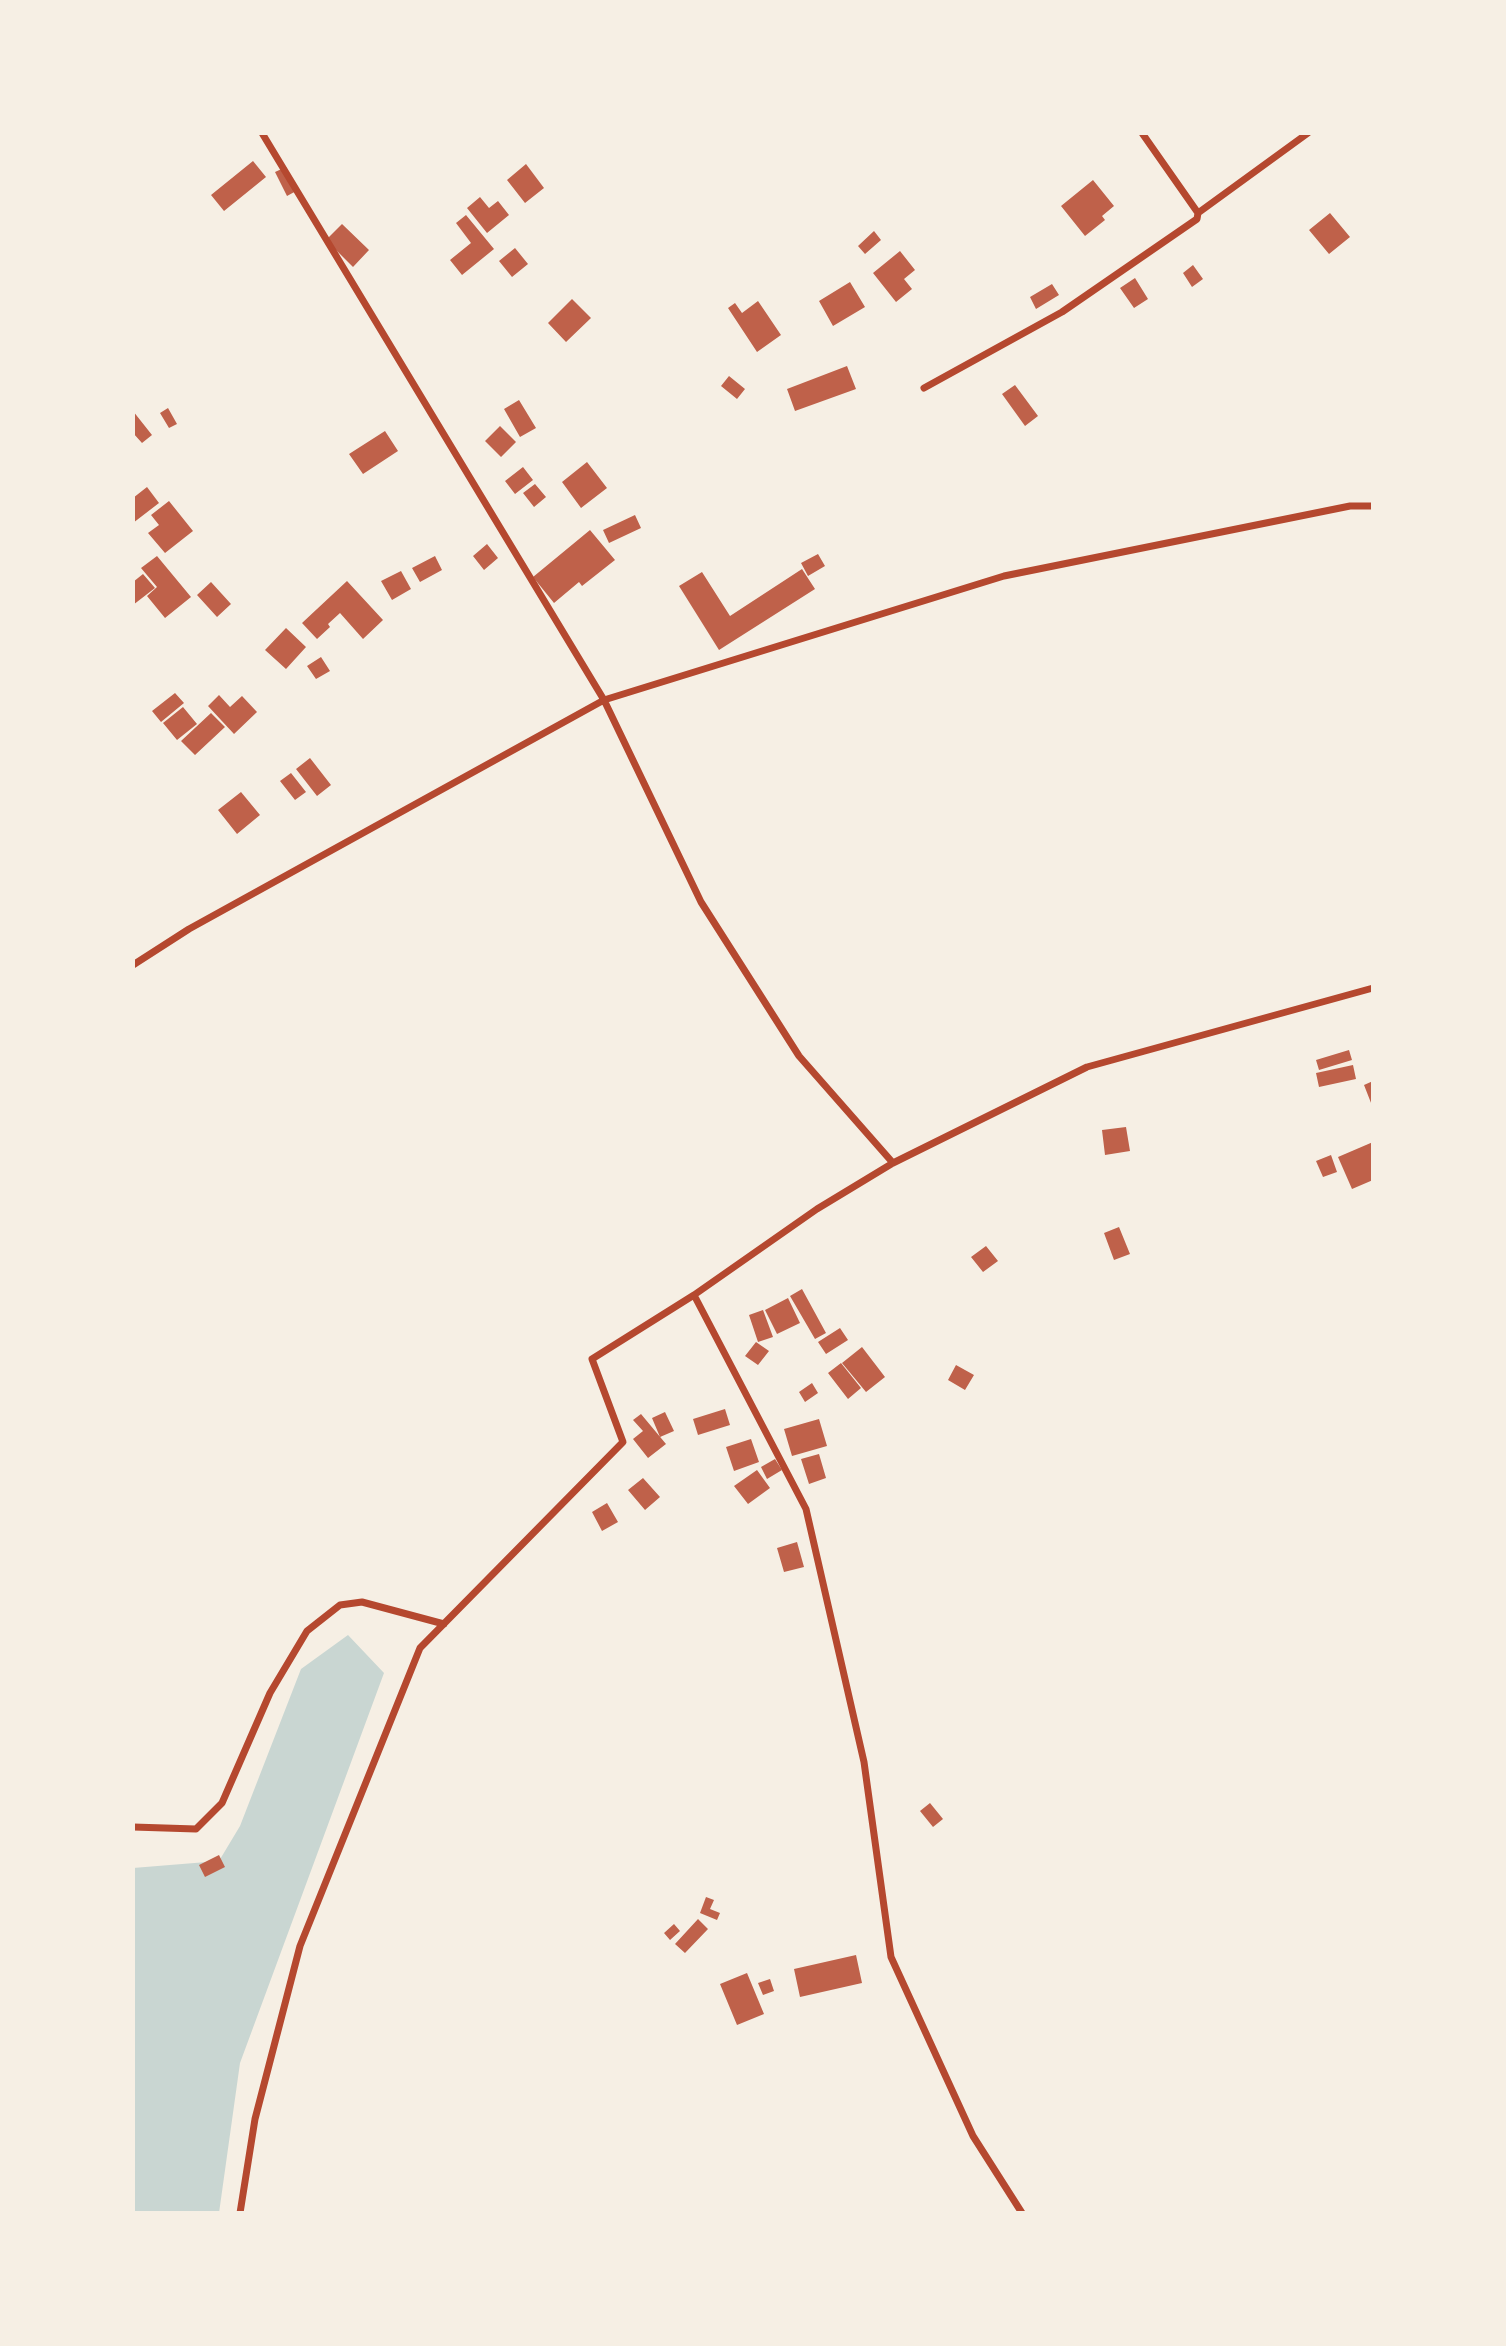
<!DOCTYPE html>
<html>
<head>
<meta charset="utf-8">
<style>
	body { margin:0 }
	#map { position:relative; width:1506px; height:2346px; overflow:hidden; background:#f6efe4; font-family:"Libre Baskerville",serif }
	canvas { display:block }
	.frame { position:absolute; inset:0; border:135px solid #f6efe4; pointer-events:none }
</style>
</head>
<body>
<div id="map">
<canvas width="1506" height="2346"></canvas>
<div class="frame"></div>
</div>
<script>
const c = document.querySelector('canvas').getContext('2d');
c.lineJoin = 'round';
function fillPath(path, color) {
  c.fillStyle = color;
  c.fill(path, 'evenodd');
}
function trace(path, color, width, dash) {
  c.strokeStyle = color;
  c.lineWidth = width;
  c.lineCap = dash ? 'butt' : 'round';
  c.setLineDash(dash || []);
  c.stroke(path);
}
fillPath(new Path2D(`
	M348 1635 384 1673 240 2063 219 2213H133V1868L219 1861 240 1826 301 1669Z`), '#c9d6d2');
fillPath(new Path2D(`
	M253 161 266 177 224 211 211 195Z
	M526 164 544 188 525 203 507 180Z
	M286 167 298 190 287 196 275 172Z
	M1093 180 1114 206 1102 216 1105 220 1085 236 1061 206Z
	M480 197 489 208 498 201 509 215 487 233 467 208Z
	M1330 213 1350 237 1329 254 1309 230Z
	M466 215 494 249 462 275 450 260 471 243 456 223Z
	M342 224 369 250 353 267 326 240Z
	M874 231 881 240 865 254 858 246Z
	M515 248 528 264 512 277 499 261Z
	M900 251 915 270 904 279 912 289 896 302 873 273Z
	M1193 265 1203 279 1192 287 1183 273Z
	M1135 278 1148 299 1134 308 1120 288Z
	M850 282 865 307 833 326 819 301Z
	M1052 284 1059 295 1036 309 1030 297Z
	M572 299 591 318 566 342 548 323Z
	M758 301 781 335 757 352 728 308 735 303 742 313Z
	M847 366 856 389 795 411 787 389Z
	M729 376 745 389 737 399 721 386Z
	M1015 385 1038 416 1025 426 1002 394Z
	M519 400 536 428 520 437 504 409Z
	M168 408 177 424 169 428 160 413Z
	M133 411 152 435 142 443 133 433Z
	M500 426 516 442 501 457 485 441Z
	M385 431 398 451 363 474 349 454Z
	M587 462 607 488 581 508 562 482Z
	M523 467 533 480 515 494 505 481Z
	M535 484 546 497 534 507 523 493Z
	M147 487 159 503 133 523V498Z
	M169 501 193 531 165 553 148 533 159 525 151 515Z
	M635 515 641 528 609 543 603 530Z
	M590 530 615 560 582 586 579 582 554 603 533 577Z
	M487 544 498 558 484 570 473 556Z
	M818 554 825 566 808 576 801 563Z
	M157 556 191 597 165 618 147 596 157 587 141 568Z
	M435 556 442 570 420 582 412 568Z
	M802 569 815 589 719 650 679 586 702 572 730 616Z
	M401 571 411 589 392 600 381 581Z
	M143 574 155 588 133 605V582Z
	M347 581 383 620 363 639 340 613 328 624 330 627 317 639 302 623Z
	M211 582 231 604 217 617 197 595Z
	M286 628 306 647 286 669 265 650Z
	M321 657 330 671 316 679 307 666Z
	M175 693 184 703 161 722 152 711Z
	M219 695 230 707 242 696 257 712 234 734 208 706Z
	M183 707 197 724 177 740 163 723Z
	M211 713 225 727 195 755 181 741Z
	M310 758 331 785 317 796 296 769Z
	M291 773 306 792 295 800 280 781Z
	M241 792 260 815 237 834 218 810Z
	M1349 1050 1352 1060 1319 1070 1316 1060Z
	M1353 1065 1356 1079 1319 1087 1316 1073Z
	M1373 1081V1108L1364 1085Z
	M1126 1127 1130 1151 1105 1155 1102 1130Z
	M1373 1142V1180L1352 1189 1338 1157Z
	M1331 1155 1337 1172 1323 1177 1316 1161Z
	M1119 1227 1130 1254 1114 1260 1104 1233Z
	M986 1246 998 1261 983 1272 971 1257Z
	M802 1289 826 1333 815 1339 790 1296Z
	M788 1298 800 1323 777 1334 765 1310Z
	M763 1310 773 1337 758 1342 749 1315Z
	M840 1328 848 1340 826 1354 818 1342Z
	M756 1342 769 1351 758 1365 745 1356Z
	M862 1347 885 1377 866 1392 842 1363Z
	M841 1363 861 1388 848 1399 828 1373Z
	M956 1365 974 1375 965 1390 948 1380Z
	M812 1383 818 1393 805 1402 799 1392Z
	M725 1409 730 1425 698 1435 693 1419Z
	M665 1412 674 1431 660 1437 652 1418Z
	M641 1414 666 1444 648 1458 633 1439 643 1431 633 1420Z
	M819 1419 827 1446 792 1456 784 1429Z
	M751 1439 759 1462 734 1471 726 1447Z
	M819 1454 826 1478 809 1484 801 1459Z
	M775 1459 782 1470 767 1479 761 1467Z
	M757 1470 770 1488 748 1504 734 1486Z
	M643 1478 660 1497 645 1510 628 1490Z
	M607 1503 618 1522 602 1531 592 1512Z
	M797 1542 804 1567 784 1572 777 1548Z
	M930 1803 943 1819 933 1827 920 1811Z
	M219 1855 225 1867 205 1877 199 1865Z
	M706 1897 714 1900 710 1909 720 1913 717 1920 700 1913Z
	M698 1919 708 1929 685 1953 675 1944Z
	M674 1924 680 1931 670 1940 664 1933Z
	M856 1955 862 1983 800 1997 794 1969Z
	M747 1973 764 2014 737 2025 720 1984Z
	M770 1979 774 1991 763 1995 758 1983Z`), '#bf614a');
trace(new Path2D(`
	M262 133 604 700 701 902 799 1056 893 1163
	M1142 133 1198 213
	M924 388 1062 312 1197 219 1198 213 1308 133
	M133 965 189 929 604 700 1004 576 1350 506H1373
	M133 1827 196 1829 222 1803 270 1693 307 1631 340 1605 362 1602 444 1624
	M240 2213 255 2119 300 1946 420 1648 623 1442 592 1359 694 1295
	M1022 2213 973 2136 891 1957 864 1762 806 1509 694 1295 817 1209 893 1163 1087 1067 1373 988`), '#b5482f', 7);
</script>
</body>
</html>
